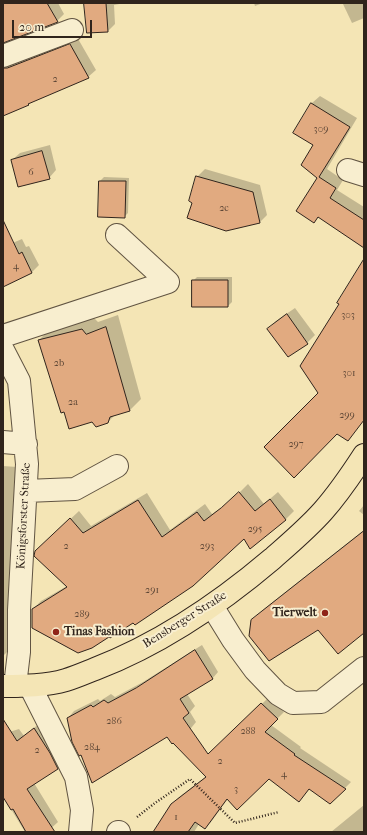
<!DOCTYPE html>
<html>
<head>
<meta charset="utf-8">
<style>
	body { margin:0 }
	#map { position:relative; width:367px; height:835px; overflow:hidden; background:#f4e5b5; font-family:"IM FELL French Canon",serif }
	canvas { display:block }
	.frame { position:absolute; inset:0; border:4px solid #30241c; pointer-events:none }
	.scale { position:absolute; left:12px; top:20px; width:80px; height:18px; box-sizing:border-box; border:2px solid #30241c; border-top:0; padding-left:5px; font-size:12px; line-height:14px; white-space:nowrap; color:#30241c; -webkit-text-stroke:3px #f8eecf; paint-order:stroke }
</style>
</head>
<body>
<div id="map">
<canvas width="367" height="835"></canvas>
<div class="frame"></div>
<div class="scale">20 m</div>
</div>
<script>
const c = document.querySelector('canvas').getContext('2d');
c.lineJoin = 'round';
function fillPath(path, color) {
  c.fillStyle = color;
  c.fill(path, 'evenodd');
}
function trace(path, color, width, dash) {
  c.strokeStyle = color;
  c.lineWidth = width;
  c.lineCap = dash ? 'butt' : 'round';
  c.setLineDash(dash || []);
  c.stroke(path);
}
function label(font, color, halo, rows, align = 'center') {
  c.font = font + ' "IM FELL French Canon",serif';
  c.lineWidth = 4;
  c.setLineDash([]);
  c.textBaseline = 'middle';
  c.strokeStyle = halo;
  c.fillStyle = color;
  for (const [text, x, y, turn = 0] of rows) {
    c.save();
    c.translate(x, y);
    c.rotate((+turn || 0) * Math.PI / 180);
    c.textAlign = isNaN(turn) ? turn : align;
    if (halo) c.strokeText(text, 0, 0);
    c.fillText(text, 0, 0);
    c.restore();
  }
}
fillPath(new Path2D(`
	M3 3H58L64 14 57 21 3 42Z
	M85 3H125L114 5 115 24 108 31Z
	M254 3H263L255 6Z
	M344 3H364V18L352 23 343 4Z
	M77 37 96 70 88 77 32 101 28 105 3 115V59Z
	M320 96 357 118 327 169 343 180 337 190 364 207V246L319 217 314 221 318 178 314 145 294 133 312 103Z
	M50 145 56 170 49 178 12 160 20 153Z
	M205 169 260 185 267 215 260 222 193 202 197 177Z
	M104 177 129 178 128 213 124 217 100 181Z
	M22 239 26 247 29 246 39 265 32 272 3 286V247Z
	M197 277H232V302L228 306 193 281Z
	M295 308 315 335 307 343 288 356 269 329 276 321Z
	M118 315 141 399 129 411 116 414 108 422 39 340 51 328 94 318 98 322Z
	M3 466 17 467 8 651 3 656Z
	M248 484 264 504 278 492 294 511 286 519 250 547 244 538 133 622 33 609 41 601 67 586 44 544 79 511 91 526 147 493 170 530 205 504 212 514 231 501Z
	M364 505V515L359 511Z
	M364 530V632L318 628 252 620 264 609Z
	M202 645 218 672 212 679 187 694 195 706 190 712 196 722 183 738 68 718 74 711 98 699 100 701 111 694 115 697 143 682Z
	M269 697 284 712 271 725 301 747 300 748 351 782 345 788H310L299 801 222 743Z
	M40 723 63 762 57 768 34 783 58 822 47 832H25L3 796V734L19 729 24 736Z
	M217 768 237 786 211 822 204 828 199 824 194 832H165L172 804 179 797Z
	M364 805V832H331Z`), '#0003');
const building = new Path2D(`
	M3 3H47L58 22 3 43Z
	M84 3H106L108 32 87 33Z
	M70 44 89 78 28 104 29 105 3 116V68H7Z
	M311 103 350 127 319 177 336 188 330 198 364 220V248L318 217 314 223 296 211 317 178 301 165 313 145 293 133Z
	M42 151 50 179 18 187 11 160Z
	M196 176 253 192 260 223 226 231 187 218 192 203 189 201Z
	M99 181H126L125 218 98 217Z
	M3 220 19 254 22 252 32 273 3 287Z
	M364 259V420L348 441 337 434 294 478 264 447 318 393 300 366 339 304 337 303Z
	M192 280H228V307H192Z
	M287 314 308 344 288 357 267 329Z
	M106 327 130 411 110 417 108 423 96 427 92 422 69 429 64 412 61 413 38 340 82 329 86 334Z
	M239 492 255 511 270 499 286 520 250 549 244 539 193 586 135 625 133 623 110 638 109 637 92 648 78 653 32 628V609L67 587 34 556 35 551 70 518 83 533 138 500 162 537 197 512 204 521 221 508Z
	M364 531V633L338 654 318 630 269 661 249 636 251 620Z
	M195 650 213 679 180 699 189 713 183 718 208 754 261 703 278 719 265 732 295 754 294 755 346 789 330 804 309 789 299 802 269 779 237 810 227 799 205 829 195 822 188 832H153L171 804 206 777 173 743 172 744 167 737 92 783 81 755 79 756 72 742 67 718 91 705 93 707 104 700 108 703 136 688Z
	M3 719 17 741 34 728 50 753 58 769 27 789 55 832H26L13 809 11 810 3 797Z`);
fillPath(building, '#e1aa80');
trace(building, '#30241c', 1);
const minor = new Path2D(`
	M3 56 72 30
	M348 170 364 175
	M3 336 168 282 117 235
	M3 350 19 381 27 464 19 610V652L15 686
	M3 442 26 444
	M26 491 75 489 117 466
	M212 606 233 640 255 670 278 694 293 703 321 702 364 668
	M30 686 76 777 82 810 80 832
	M118 832H119`);
const major = new Path2D(`
	M3 686C24 686 46 686 66 680 76 677 85 673 95 669 160 644 219 604 272 559 289 544 307 529 323 511 338 494 351 475 364 455`);
trace(minor, '#615442', 24);
trace(major, '#30241c', 24);
trace(new Path2D(`
	M137 817 155 803 190 779 235 823 279 812`), '#30241c', 2.5, [1, 2]);
trace(minor, '#f8eecf', 22);
trace(major, '#f4e5b5', 22);
for (const [x, y, r, color] of [
	[325,613,4,"#8f2418"],
	[56,632,4,"#8f2418"]
]) {
  const dot = new Path2D();
  dot.arc(x, y, r, 0, 2 * Math.PI);
  c.fillStyle = color;
  c.fill(dot);
  trace(dot, '#f8eecf', 1.5);
}
label('10px', '#5c4635', null, [
	["2",55,80],
	["309",321,130],
	["6",31,173],
	["2c",224,209],
	["4",16,267],
	["303",348,316],
	["2b",59,364],
	["301",349,374],
	["2a",73,403],
	["299",347,416],
	["297",296,445],
	["295",255,530],
	["2",66,547],
	["293",207,547],
	["291",152,591],
	["289",82,615],
	["286",114,722],
	["288",248,732],
	["284",92,748],
	["2",37,751],
	["2",220,762],
	["4",284,775],
	["3",236,790],
	["1",176,818]
]);
label('12px', '#30241c', '#f8eecf', [
	["Königsforster Straße",24,516,-87],
	["Bensberger Straße",185,620,-32]
]);
label('bold 12px', '#30241c', '#f8eecf', [
	["Tierwelt",317,613],
	["Tinas Fashion",64,632,"left"]
], 'right');
</script>
</body>
</html>
